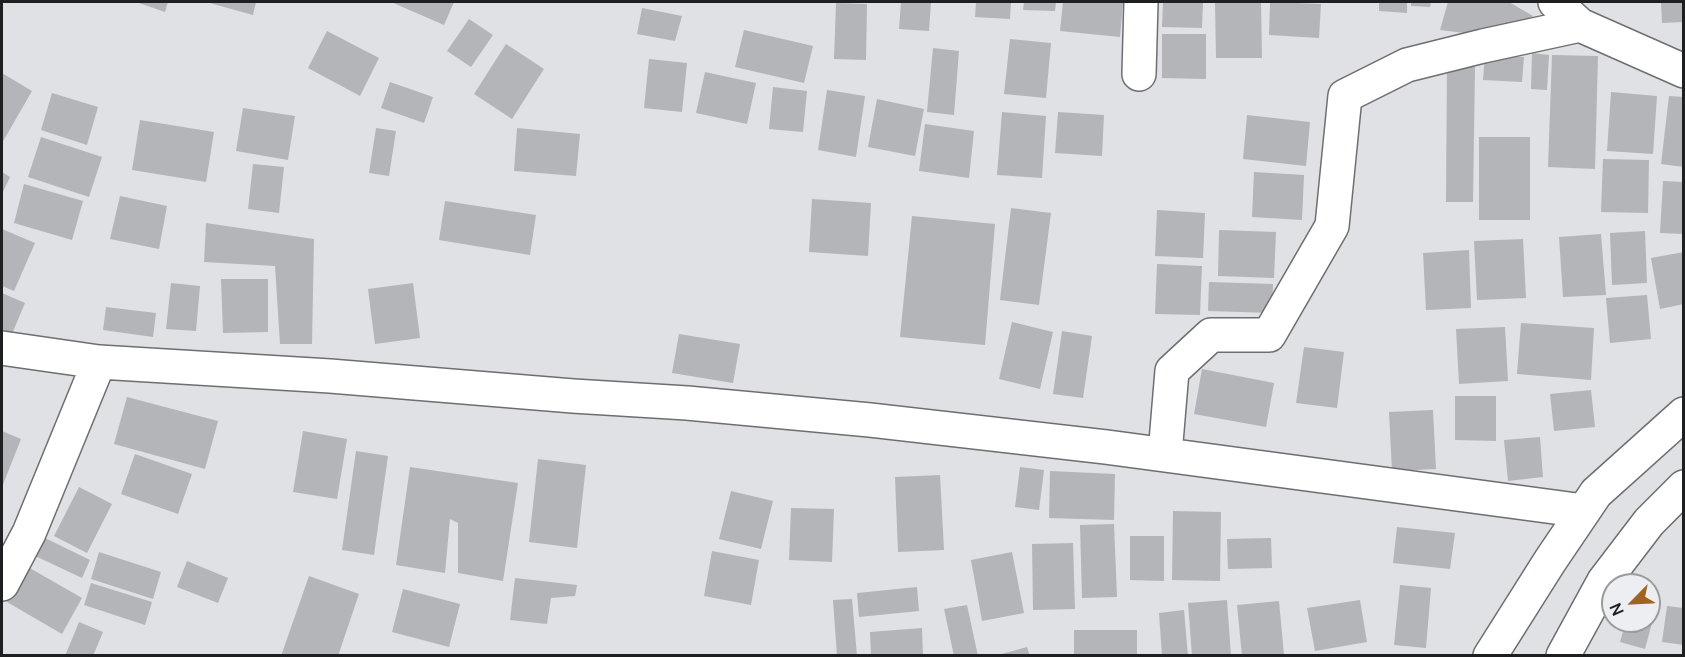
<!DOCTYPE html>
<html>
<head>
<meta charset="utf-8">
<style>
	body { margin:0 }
	#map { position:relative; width:1685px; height:657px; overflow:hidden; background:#dfe1e4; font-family:Manrope,sans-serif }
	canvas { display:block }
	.frame { position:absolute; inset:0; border:3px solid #1e1f20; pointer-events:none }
	.north { position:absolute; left:1601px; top:573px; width:60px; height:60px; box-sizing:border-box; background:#eceef1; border:2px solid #9a9b9d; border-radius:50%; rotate:246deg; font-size:16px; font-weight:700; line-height:24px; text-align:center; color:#1e1f20 }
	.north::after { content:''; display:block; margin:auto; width:21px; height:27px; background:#9e6522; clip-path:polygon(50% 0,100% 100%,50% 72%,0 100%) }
</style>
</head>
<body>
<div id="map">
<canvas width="1685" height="657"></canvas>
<div class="frame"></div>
<div class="north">N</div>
</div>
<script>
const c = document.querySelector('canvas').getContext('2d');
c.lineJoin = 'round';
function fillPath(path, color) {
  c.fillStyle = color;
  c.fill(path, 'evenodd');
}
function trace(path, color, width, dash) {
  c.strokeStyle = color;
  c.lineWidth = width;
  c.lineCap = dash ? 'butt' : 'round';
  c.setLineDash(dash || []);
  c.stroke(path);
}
fillPath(new Path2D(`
	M136 2H168L165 12Z
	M206 2H256L253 15Z
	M391 2H454L444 25Z
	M901 2H931L929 31 899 29Z
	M976 2H1011L1010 19 975 17Z
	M1024 2H1056L1055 11 1023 10Z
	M1063 2H1123L1120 37 1060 31Z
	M1163 2H1203L1202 28 1162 27Z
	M1215 2H1261L1262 58H1216Z
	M1270 2 1321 4 1319 38 1269 35Z
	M1379 2H1407V13L1379 11Z
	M1411 2H1431L1430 7 1411 6Z
	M1448 2H1509L1533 16 1513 39 1440 30Z
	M1661 2H1684V22L1662 23Z
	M836 3 867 4 866 60 834 59Z
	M642 8 682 16 675 41 637 34Z
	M469 19 493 35 471 67 447 51Z
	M744 30 813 46 804 83 735 67Z
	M327 31 379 58 360 96 308 68Z
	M1162 34H1206V79L1162 78Z
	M1010 39 1051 43 1046 98 1004 94Z
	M506 44 544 69 512 119 474 94Z
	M933 48 959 51 954 115 927 112Z
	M1532 53 1549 55 1547 90 1531 89Z
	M1485 55 1524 57 1522 82 1483 80Z
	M1552 55 1598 56 1595 169 1548 167Z
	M649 59 687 63 682 112 644 108Z
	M1447 67H1475L1473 202H1446Z
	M705 72 756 83 747 124 696 113Z
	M2 73 32 91 2 143Z
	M390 82 433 97 424 123 381 108Z
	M773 87 807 91 803 132 769 129Z
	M827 90 865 96 856 157 818 150Z
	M1611 92 1657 96 1653 154 1607 151Z
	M52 93 98 107 87 145 41 130Z
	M1669 96 1684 97V167L1661 164Z
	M877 99 924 109 915 156 868 147Z
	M243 108 295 116 288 160 236 151Z
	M1002 112 1046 116 1042 178 997 175Z
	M1058 112 1104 115 1102 156 1055 153Z
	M1247 115 1310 122 1306 166 1243 159Z
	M140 120 214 132 206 182 132 170Z
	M925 124 974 131 969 178 919 171Z
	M376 128 396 131 389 176 369 173Z
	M517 128 580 134 576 176 514 171Z
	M41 137 102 157 89 197 28 177Z
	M1479 137H1530V220H1479Z
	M1603 159 1649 160 1648 213 1601 212Z
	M253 164 284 167 279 213 248 209Z
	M2 172 10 177 2 194Z
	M1254 172 1304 175 1302 220 1252 217Z
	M1663 181 1684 182V234L1660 233Z
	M24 184 83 201 72 240 14 223Z
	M120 196 167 206 159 249 110 239Z
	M812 199 871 203 868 256 809 252Z
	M445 201 536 215 530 255 439 240Z
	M1011 208 1051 213 1039 305 1000 300Z
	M1157 210 1205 213 1203 258 1155 256Z
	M912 216 995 224 985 345 900 337Z
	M206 223 314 239 312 344H280L275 266 204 262Z
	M2 229 35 243 14 291 2 286Z
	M1219 230 1276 232 1274 278 1218 276Z
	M1645 231 1647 283 1612 285 1610 233Z
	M1601 234 1606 295 1563 297 1559 237Z
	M1523 239 1526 298 1477 300 1474 241Z
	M1469 250 1471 308 1426 310 1423 253Z
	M1684 252V304L1660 309 1651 258Z
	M1157 264 1202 266 1200 315 1155 314Z
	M221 279H268V332L223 333Z
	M1209 282 1273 284 1272 313 1208 311Z
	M171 283 200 286 196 331 166 329Z
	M413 283 420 338 375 344 368 289Z
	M2 293 25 303 12 334 2 329Z
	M1647 295 1651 339 1610 343 1606 298Z
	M106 307 156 313 153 337 103 330Z
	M1012 322 1053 332 1040 389 999 379Z
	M1521 323 1594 328 1591 380 1517 374Z
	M1505 327 1508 381 1459 384 1456 329Z
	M1062 331 1092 336 1083 398 1053 394Z
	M679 334 740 344 733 383 672 373Z
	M1304 347 1344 352 1337 408 1296 403Z
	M1202 369 1274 383 1266 427 1194 414Z
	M1591 390 1595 427 1554 431 1550 394Z
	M1455 396H1496V441L1455 440Z
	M127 397 218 421 205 469 114 444Z
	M1433 410 1436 469 1392 471 1389 412Z
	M2 431 21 439 2 487Z
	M303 431 347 439 337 499 293 492Z
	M1540 437 1543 477 1508 481 1504 440Z
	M356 451 388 456 374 555 342 550Z
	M135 454 192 474 178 514 121 494Z
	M538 459 586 465 577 548 529 542Z
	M410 467 518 483 503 581 458 573V523L450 519 445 573 396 565Z
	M1020 467 1044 470 1039 510 1015 507Z
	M1050 471 1115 474 1114 520 1049 518Z
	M940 475 944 550 898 552 895 477Z
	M79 487 112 504 87 553 54 536Z
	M731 491 773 501 761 549 719 539Z
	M791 508 834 509 832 562 789 560Z
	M1173 511 1221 512 1220 581 1172 580Z
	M1114 524 1117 597 1082 598 1080 525Z
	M1397 527 1455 533 1450 569 1393 563Z
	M41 536 90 560 82 578 33 555Z
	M1130 536H1164V581L1130 580Z
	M1271 538 1272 568 1228 569 1227 539Z
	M1073 543 1075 609 1033 610 1032 544Z
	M712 551 759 560 751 605 704 596Z
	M99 552 161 572 153 599 91 579Z
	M1012 552 1024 613 982 621 971 560Z
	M187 561 228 578 218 603 177 587Z
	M28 567 82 598 62 634 7 602Z
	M309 576 359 594 338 656H281Z
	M515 578 577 585 575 596 551 598 547 624 510 620Z
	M91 583 152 602 145 625 84 605Z
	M1400 585 1431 588 1426 648 1394 645Z
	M917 587 919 611 859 617 857 593Z
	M403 589 460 604 449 647 392 632Z
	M852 599 857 656H837L833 600Z
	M1227 600 1231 656H1192L1188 603Z
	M1360 600 1367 642 1315 651 1307 608Z
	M1279 601 1284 655 1242 656 1237 605Z
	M967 605 978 656H954L944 609Z
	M1649 606 1656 608 1645 649 1620 642 1626 621H1649Z
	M1667 606 1684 608V645L1662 642Z
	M1184 610 1188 656H1162L1159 613Z
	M79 622 103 632 93 656H65Z
	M922 628 923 656H871L870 632Z
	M1074 630H1137V656H1074Z
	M1027 647 1030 656H998V655Z`), '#b3b5b8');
const minor = new Path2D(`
	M1555 2 1580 25 1684 71
	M1139 74 1141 2
	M2 348 99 362 330 376 573 396 687 403 870 420 1106 447 1584 511
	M1165 454 1172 371 1211 335H1269L1332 226 1345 96 1407 65 1483 46 1580 25
	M2 584 29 533 99 362
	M1490 656 1550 561 1596 493 1684 414
	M1563 656 1604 581 1649 522 1684 487`);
trace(minor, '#6d6e71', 36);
trace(minor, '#fff', 33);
</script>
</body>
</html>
